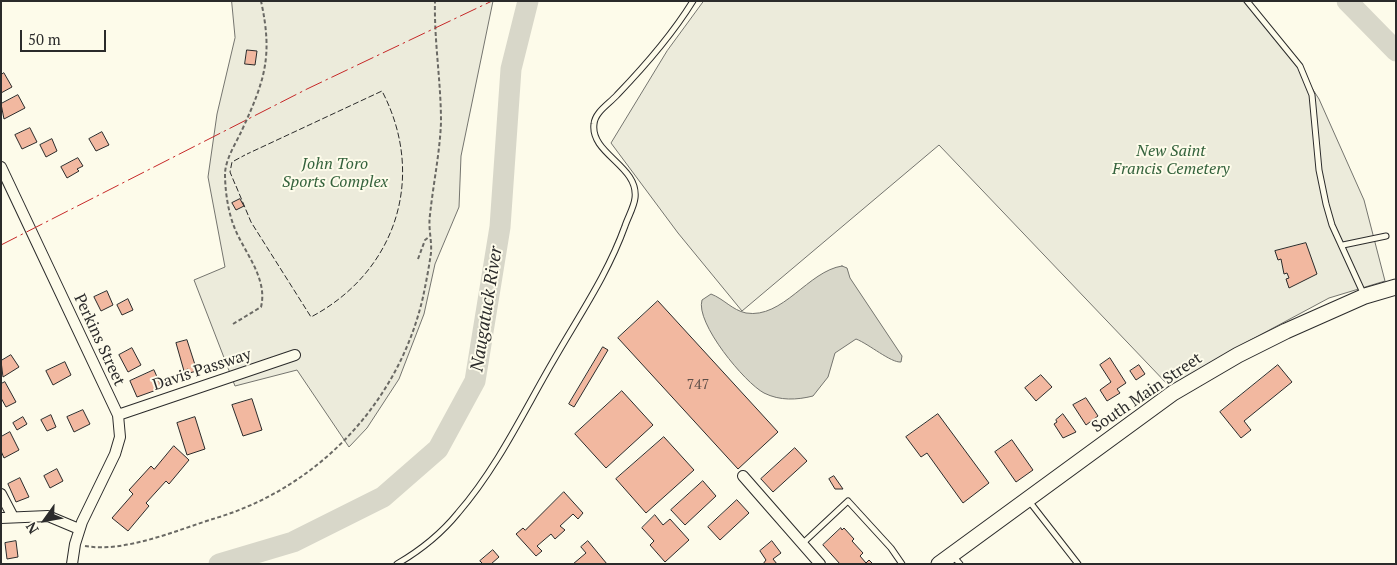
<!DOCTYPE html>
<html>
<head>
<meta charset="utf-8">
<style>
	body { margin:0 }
	#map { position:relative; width:1397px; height:565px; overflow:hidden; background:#fdfbea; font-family:"PT Serif",serif }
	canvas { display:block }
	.frame { position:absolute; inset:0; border:2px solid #2b2b2b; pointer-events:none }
	.north { position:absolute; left:20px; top:495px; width:50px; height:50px; -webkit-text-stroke:4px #fdfbea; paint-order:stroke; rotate:238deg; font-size:14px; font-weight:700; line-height:20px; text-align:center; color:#2b2b2b }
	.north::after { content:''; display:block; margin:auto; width:18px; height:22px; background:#2b2b2b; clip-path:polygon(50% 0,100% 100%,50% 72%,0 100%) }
	.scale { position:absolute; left:20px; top:30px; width:86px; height:22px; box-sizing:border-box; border:2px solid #2b2b2b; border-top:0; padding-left:6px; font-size:15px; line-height:18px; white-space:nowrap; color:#2b2b2b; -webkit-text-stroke:4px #fdfbea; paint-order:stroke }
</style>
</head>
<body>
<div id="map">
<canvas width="1397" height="565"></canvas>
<div class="frame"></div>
<div class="north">N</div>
<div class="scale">50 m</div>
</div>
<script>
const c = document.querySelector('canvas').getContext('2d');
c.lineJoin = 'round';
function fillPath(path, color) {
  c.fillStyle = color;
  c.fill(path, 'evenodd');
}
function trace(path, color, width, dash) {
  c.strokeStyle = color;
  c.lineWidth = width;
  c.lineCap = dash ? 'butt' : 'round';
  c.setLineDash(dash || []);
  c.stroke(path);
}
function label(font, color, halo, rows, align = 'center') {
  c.font = font + ' "PT Serif",serif';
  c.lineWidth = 4;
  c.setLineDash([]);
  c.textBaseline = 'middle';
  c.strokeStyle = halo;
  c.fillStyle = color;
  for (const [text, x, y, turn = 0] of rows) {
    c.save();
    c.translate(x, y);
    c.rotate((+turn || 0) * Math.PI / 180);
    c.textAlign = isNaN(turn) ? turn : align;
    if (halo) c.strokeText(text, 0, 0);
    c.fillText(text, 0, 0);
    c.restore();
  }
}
const green = new Path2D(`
	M232 1H493L461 156 459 207 435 264 424 314 399 379 367 428 349 447 297 370 235 386 194 280 225 267 208 177 217 114 235 38Z
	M704 1H1249L1281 40 1319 99 1364 200 1385 281 1329 298 1234 349 1170 387 939 145 742 311 678 233 611 143 667 51Z`);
fillPath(green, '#ecebdb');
trace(green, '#74746e', 1);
const water = new Path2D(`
	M842 266 847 268 850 278 902 356 901 362C891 363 869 344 856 339L835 353 828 377 813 396C797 400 780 401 764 393 745 383 695 323 702 300L711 294C724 299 732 310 746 313 783 319 808 271 842 266Z`);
fillPath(water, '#d8d7c9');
trace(water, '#74746e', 1);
trace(new Path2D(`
	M1347 1 1396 51
	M219 564 293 542 383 497 438 449 475 381 500 227 511 69 528 1`), '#d8d7c9', 21);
const building = new Path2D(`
	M247 50 257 51 255 65 245 64Z
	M4 73 12 87 1 93V75Z
	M18 95 25 108 4 119 1 104Z
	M30 128 37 142 22 149 15 135Z
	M102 132 109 145 96 151 89 139Z
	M52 139 57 151 46 157 40 145Z
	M78 158 83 166 77 169 79 171 67 178 61 167Z
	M240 199 244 206 236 210 232 203Z
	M1306 243 1317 274 1289 288 1286 279 1289 278 1287 273 1284 274 1281 259 1278 260 1275 251Z
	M107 291 113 305 101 311 94 297Z
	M128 299 133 310 122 315 117 305Z
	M658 301 778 432 738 469 618 338Z
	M187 340 197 371 189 373 188 369 184 371 176 343Z
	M603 347 608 350 574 407 569 404Z
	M132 348 141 365 128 372 119 355Z
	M11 355 19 367 3 377 1 361Z
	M1110 358 1126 383 1117 389 1120 393 1107 401 1100 390 1111 382 1100 365Z
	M65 362 71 375 53 385 46 371Z
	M1139 365 1145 374 1136 380 1130 371Z
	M1278 365 1292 382 1244 421 1251 430 1241 438 1220 412Z
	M154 370 162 388 137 397 130 381Z
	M1041 375 1052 387 1036 401 1025 388Z
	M5 382 16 402 6 407 1 398V384Z
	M622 391 653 425 606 468 575 434Z
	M1086 398 1098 416 1086 425 1073 405Z
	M252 399 262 430 243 436 232 405Z
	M83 410 90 424 74 432 67 417Z
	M938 414 989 483 963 503 927 453 921 457 906 437Z
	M1063 414 1076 432 1063 438 1054 424 1057 422 1056 420Z
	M51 415 56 427 47 431 41 420Z
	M23 417 27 424 17 430 13 423Z
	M195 417 205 449 187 455 177 423Z
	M10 432 19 450 4 458 1 451V437Z
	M664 437 694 470 646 513 616 479Z
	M1012 440 1033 470 1016 482 995 452Z
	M174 446 189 460 169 484 166 481 146 503 149 506 128 531 112 518 133 494 129 490 151 466 154 469Z
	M795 448 807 461 773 492 761 479Z
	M57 469 63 481 50 488 44 476Z
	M834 476 843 489H835L829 479Z
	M20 478 29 497 16 502 8 484Z
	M703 481 716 496 685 525 671 510Z
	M564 492 583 513 578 519 573 514 560 526 565 530 555 539 551 534 537 546 542 551 536 556 516 534 523 528 525 530Z
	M737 500 749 513 720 540 708 527Z
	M655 515 663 525 670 519 689 540 665 562 650 545 654 541 642 528Z
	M841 528 842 530 844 528 854 539 852 541 863 553 860 556 866 563 869 560 873 564H840L823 545Z
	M16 541 18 557 7 559 5 543Z
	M588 541 607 564H573L586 553 581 547Z
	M772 541 781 553 773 559 777 564H763L766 560 760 551Z
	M493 550 499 557 491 564H483L480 561Z`);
fillPath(building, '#f2b8a0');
trace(building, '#2b2b2b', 1);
const lane = new Path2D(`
	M1247 1 1300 66 1312 95 1319 170 1326 204 1332 225 1364 295
	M1343 245 1386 236
	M1029 501 1078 564
	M802 544 848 501 891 548 902 564
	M954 557 960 564
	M397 564C421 550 441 534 458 513 497 468 523 413 552 363 578 317 607 276 625 226 628 217 634 207 635 198 639 166 590 154 594 124 595 112 609 104 617 95 644 67 672 35 693 1`);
const street = new Path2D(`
	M1 167 118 415 120 437 115 454 82 522 75 544 72 564
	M118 415 295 355
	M743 476 820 564
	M1 494 13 517
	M1 518 48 516 79 529`);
const secondary = new Path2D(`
	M939 564 1173 393 1238 355 1286 331 1365 296 1396 287`);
trace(lane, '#2b2b2b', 7);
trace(street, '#2b2b2b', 12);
trace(secondary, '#2b2b2b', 17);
trace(new Path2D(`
	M418 259 425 240 429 237
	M233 324 261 307C268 279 245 253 235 229 228 212 225 191 225 173 226 158 236 143 242 130 265 80 273 56 261 1
	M85 546C125 553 177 530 216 518 319 487 399 402 423 297 426 283 429 267 431 253 432 240 428 228 430 215 433 185 440 152 441 122 441 81 434 41 435 1`), '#6a6964', 2, [4, 2.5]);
trace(lane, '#fdfbea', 5);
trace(street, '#fdfbea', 10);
trace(secondary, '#fdfbea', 15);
trace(new Path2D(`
	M235 184 230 172 232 162 245 155
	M236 186 251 222 311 317C396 272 427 177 382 91L247 154`), '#2b2b2b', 1, [6, 2.5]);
trace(new Path2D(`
	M1 245 307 89 492 1`), '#c62828', 1, [18, 4, 2.5, 4]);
label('14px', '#5d4e48', null, [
	["747",698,385]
]);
label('italic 16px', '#34623c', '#fdfbea', [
	["New Saint",1171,151],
	["Francis Cemetery",1171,169],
	["John Toro",335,164],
	["Sports Complex",335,182]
]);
label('16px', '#2b2b2b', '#fdfbea', [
	["Perkins Street",99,340,65],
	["Davis Passway",202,370,-18],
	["South Main Street",1147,393,-34]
]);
label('italic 18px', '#2b2b2b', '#fdfbea', [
	["Naugatuck River",487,309,-81]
]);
</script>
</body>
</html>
